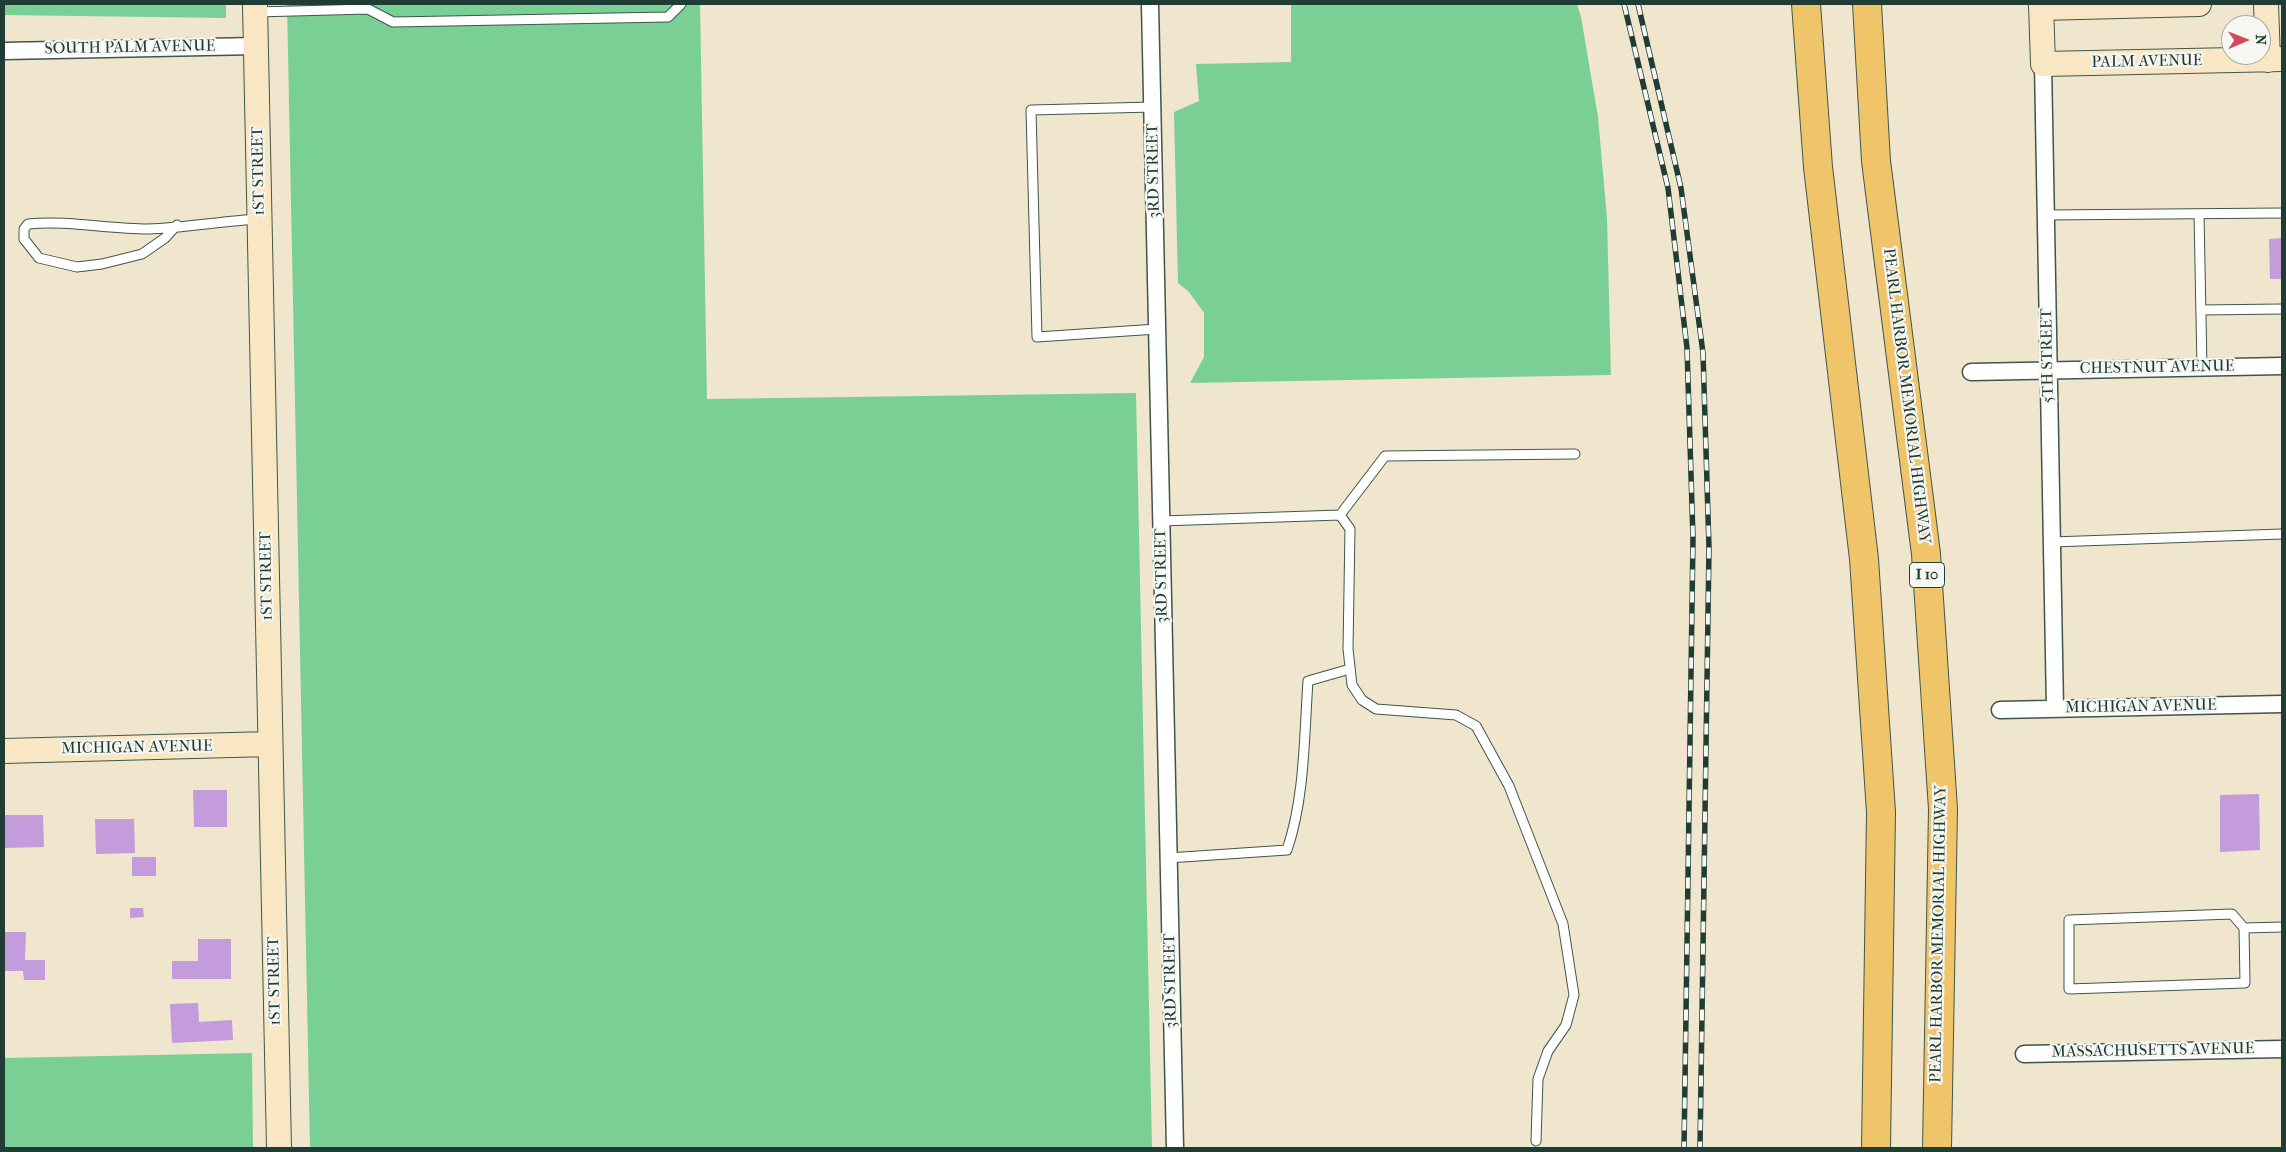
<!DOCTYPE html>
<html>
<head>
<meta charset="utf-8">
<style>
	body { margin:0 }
	#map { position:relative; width:2286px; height:1152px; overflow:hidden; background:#f0e6cd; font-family:"IM FELL French Canon",serif }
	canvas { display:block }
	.frame { position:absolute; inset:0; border:5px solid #1f3d34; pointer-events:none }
	.north { position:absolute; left:2221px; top:15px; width:50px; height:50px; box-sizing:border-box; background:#f6f6f2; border:1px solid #a0aca6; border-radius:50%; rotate:89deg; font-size:14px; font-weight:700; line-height:20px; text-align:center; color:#1f3d34 }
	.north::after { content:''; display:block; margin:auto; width:18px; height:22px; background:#d1495b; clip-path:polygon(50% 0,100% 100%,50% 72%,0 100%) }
</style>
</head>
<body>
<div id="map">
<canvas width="2286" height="1152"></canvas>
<div class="frame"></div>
<div class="north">N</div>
</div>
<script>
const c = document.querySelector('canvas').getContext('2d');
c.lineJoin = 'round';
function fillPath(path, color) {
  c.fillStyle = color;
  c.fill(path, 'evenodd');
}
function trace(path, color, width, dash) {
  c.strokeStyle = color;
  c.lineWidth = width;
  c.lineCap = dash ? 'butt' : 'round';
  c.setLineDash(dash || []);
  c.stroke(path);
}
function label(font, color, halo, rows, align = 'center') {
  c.font = font + ' "IM FELL French Canon",serif';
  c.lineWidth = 4.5;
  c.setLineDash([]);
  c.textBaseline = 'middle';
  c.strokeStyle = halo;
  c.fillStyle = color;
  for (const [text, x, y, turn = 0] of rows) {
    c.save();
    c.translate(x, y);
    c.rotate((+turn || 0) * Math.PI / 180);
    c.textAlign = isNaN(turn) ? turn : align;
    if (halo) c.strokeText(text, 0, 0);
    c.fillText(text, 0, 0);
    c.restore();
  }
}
fillPath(new Path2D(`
	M4 4H226V18L4 15Z
	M287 4H700L707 399 1136 393 1152 1148H310Z
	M1291 4H1577L1581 17 1598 117 1607 218 1611 375 1190 383 1204 357V313L1189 292 1178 283 1174 112 1199 101 1196 64 1291 62Z
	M252 1053 253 1148H4V1058Z`), '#7ad094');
fillPath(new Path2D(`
	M2282 238V279H2270L2269 239Z
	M193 790H227V827H194Z
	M2259 794 2260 850 2220 852V795Z
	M4 815H43L44 847 4 848Z
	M95 819H134L135 853 96 854Z
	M132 857H156V876H132Z
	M130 908H143L144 917 130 918Z
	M4 932H26L25 960H45V980H24L23 971H4Z
	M198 939H231V979H172V961H198Z
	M198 1003 199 1022 232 1020 233 1040 172 1043 170 1004Z`), '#c49bdb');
const lane = new Path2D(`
	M256 12 368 9 393 22 668 17 681 4
	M1153 107 1031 110 1037 337 1157 329
	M2199 214 2202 368
	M2046 215 2282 213
	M177 225 165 238 142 254 102 264 77 267 39 258 24 239V229L28 224C67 220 108 229 148 229 185 228 222 221 259 219
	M2201 310 2282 309
	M1340 515 1385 456 1575 454
	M1161 521 1340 515 1350 529 1348 649 1352 685 1362 700 1376 709 1456 715 1476 726 1509 786 1563 924 1574 995 1566 1025 1548 1051 1538 1079 1536 1141
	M2052 542 2282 534
	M1168 858 1287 850C1305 797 1304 737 1308 681L1350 669
	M2232 914 2244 928 2245 983 2069 989V920Z
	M2244 928 2282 927`);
const street = new Path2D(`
	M1150 4 1175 1148
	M4 51 256 46
	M2043 64 2055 708
	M1971 372 2282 366
	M2000 710 2282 704
	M2024 1054 2282 1049`);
const secondary = new Path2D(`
	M255 4 279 1148
	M2041 4 2043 64 2282 59
	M2266 4 2268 60
	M2041 8 2199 4
	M4 751 270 744`);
const highway = new Path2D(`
	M1806 4 1818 167 1864 559 1881 812 1876 1148
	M1867 4 1876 161 1926 554 1943 809 1937 1148`);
trace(lane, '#3e564b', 11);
trace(street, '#3e564b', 19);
trace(secondary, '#3e564b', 26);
trace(highway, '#3e564b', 30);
trace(lane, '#fff', 9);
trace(street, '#fff', 16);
trace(secondary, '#f9e7c3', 24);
trace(highway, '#f0c469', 28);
const rail = new Path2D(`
	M1624 4 1668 188 1687 348 1693 538 1684 1148
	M1638 4 1681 188 1703 353 1709 548 1700 1148`);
trace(rail, '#1f3d34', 5.5);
trace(rail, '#f6f6f2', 4, [11]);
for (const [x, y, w] of [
	[1927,575,35]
]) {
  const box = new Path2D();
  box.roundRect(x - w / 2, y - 12.5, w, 25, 4);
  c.fillStyle = '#f6f6f2';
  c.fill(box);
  trace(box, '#1f3d34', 1);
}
label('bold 15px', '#1f3d34', null, [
	["I 10",1927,575]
]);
label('16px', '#1f3d34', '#f6f6f2', [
	["SOUTH PALM AVENUE",130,48,-1],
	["PALM AVENUE",2147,62,-1],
	["1ST STREET",259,171,-91],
	["3RD STREET",1154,171,-91],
	["5TH STREET",2048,356,-91],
	["CHESTNUT AVENUE",2157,368,-1],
	["PEARL HARBOR MEMORIAL HIGHWAY",1906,396,83],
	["1ST STREET",267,576,-91],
	["3RD STREET",1162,576,-91],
	["MICHIGAN AVENUE",2141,707,-1],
	["MICHIGAN AVENUE",137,748,-1],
	["PEARL HARBOR MEMORIAL HIGHWAY",1939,934,-89],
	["1ST STREET",275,981,-91],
	["3RD STREET",1171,981,-91],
	["MASSACHUSETTS AVENUE",2153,1051,-1]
]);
</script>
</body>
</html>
